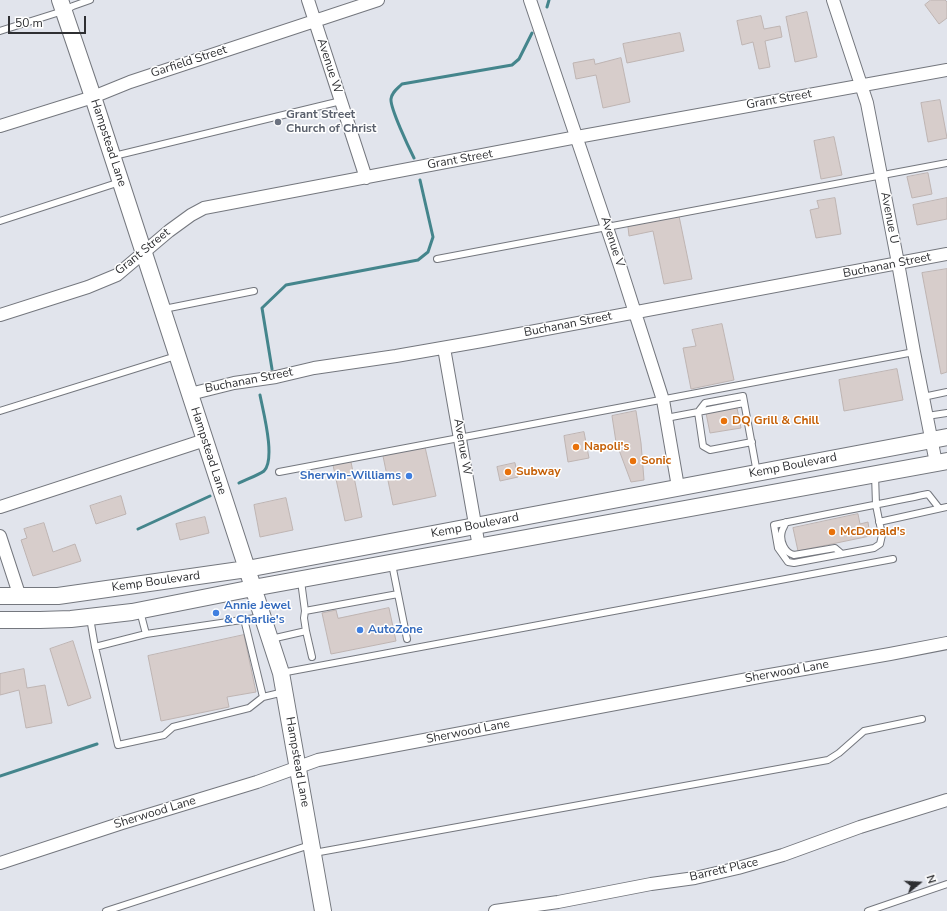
<!DOCTYPE html>
<html>
<head>
<meta charset="utf-8">
<style>
	body { margin:0 }
	#map { position:relative; width:947px; height:911px; overflow:hidden; background:#e1e4ec; font-family:"Nunito Sans",sans-serif }
	canvas { display:block }
	.north { position:absolute; left:899px; top:863px; width:40px; height:40px; -webkit-text-stroke:3px #fff; paint-order:stroke; rotate:72deg; font-size:11px; font-weight:700; line-height:16px; text-align:center; color:#2e2f32 }
	.north::after { content:''; display:block; margin:auto; width:14px; height:18px; background:#2e2f32; clip-path:polygon(50% 0,100% 100%,50% 72%,0 100%) }
	.scale { position:absolute; left:8px; top:16px; width:78px; height:18px; box-sizing:border-box; border:2px solid #2e2f32; border-top:0; padding-left:5px; font-size:12px; line-height:14px; white-space:nowrap; color:#2e2f32; -webkit-text-stroke:3px #fff; paint-order:stroke }
</style>
</head>
<body>
<div id="map">
<canvas width="947" height="911"></canvas>
<div class="north">N</div>
<div class="scale">50 m</div>
</div>
<script>
const c = document.querySelector('canvas').getContext('2d');
c.lineJoin = 'round';
function trace(path, color, width, dash) {
  c.strokeStyle = color;
  c.lineWidth = width;
  c.lineCap = dash ? 'butt' : 'round';
  c.setLineDash(dash || []);
  c.stroke(path);
}
function fillPath(path, color) {
  c.fillStyle = color;
  c.fill(path, 'evenodd');
}
function label(font, color, halo, rows, align = 'center') {
  c.font = font + ' "Nunito Sans",sans-serif';
  c.lineWidth = 3;
  c.setLineDash([]);
  c.textBaseline = 'middle';
  c.strokeStyle = halo;
  c.fillStyle = color;
  for (const [text, x, y, turn = 0] of rows) {
    c.save();
    c.translate(x, y);
    c.rotate((+turn || 0) * Math.PI / 180);
    c.textAlign = isNaN(turn) ? turn : align;
    if (halo) c.strokeText(text, 0, 0);
    c.fillText(text, 0, 0);
    c.restore();
  }
}
trace(new Path2D(`
	M547 7 549 0
	M414 158C409 148 390 108 391 99 392 92 397 89 402 84L512 65 519 59 532 33
	M272 369 262 308 286 285 418 260 428 252 433 237 420 180
	M239 483C245 480 259 475 264 471 276 459 263 411 260 395
	M138 529 210 496
	M0 776 97 744`), '#44858c', 3);
const building = new Path2D(`
	M931 0H945L947 2V18L939 24 925 5Z
	M807 12 817 57 795 62 786 17Z
	M761 16 764 29 780 26 782 37 765 41 770 67 759 69 753 42 742 45 737 21Z
	M680 33 684 51 627 63 623 44Z
	M621 58 630 102 603 108 596 75 576 79 573 63 594 59 595 64Z
	M940 100 947 138 928 142 921 103Z
	M834 137 842 175 821 179 814 141Z
	M928 173 932 194 912 198 907 177Z
	M835 198 841 234 816 238 810 210 819 208 817 201Z
	M947 198V219L917 225 913 205Z
	M679 216 692 279 664 284 653 231 629 236 628 227Z
	M947 269V372L941 374 922 273Z
	M722 324 734 380 691 389 683 348 696 346 692 330Z
	M897 369 903 400 844 411 839 380Z
	M737 408 741 428 710 433 706 413Z
	M636 411 641 443 644 480 631 482 616 442 612 416Z
	M584 432 589 458 568 462 564 436Z
	M425 447 436 496 393 505 383 456Z
	M351 462 362 517 345 521 333 465Z
	M515 463 518 477 500 481 497 467Z
	M121 496 126 514 96 524 90 506Z
	M286 498 293 530 260 537 254 505Z
	M858 514 860 524 868 522 870 536 798 551 793 528Z
	M205 517 209 533 180 540 176 524Z
	M44 523 53 552 75 544 81 561 33 576 21 540 27 538 24 529Z
	M389 608 396 641 331 654 322 613 336 610 338 618Z
	M244 635 256 692 227 697 229 707 161 721 148 656Z
	M73 641 91 698 68 706 50 649Z
	M24 669 27 688 45 685 52 723 26 728 19 690 0 695V674Z`);
fillPath(building, '#d7cdcb');
trace(building, '#beb4b2', 1);
const lane = new Path2D(`
	M0 31 63 11 73 6 90 0
	M114 156 341 101
	M0 221 120 182
	M437 259 947 163
	M164 309 254 291
	M923 397 947 392
	M744 403 698 412 703 446 710 450 752 442
	M0 411 176 356
	M927 416 947 413
	M666 418 698 412 705 403 743 396 757 473
	M279 472 914 352
	M875 474 876 505 882 535 880 544 874 548 794 563 788 562 778 548 774 525C825 514 876 505 928 494L939 508
	M786 522C785 525 783 528 782 531 779 541 785 553 794 555L835 548 842 554
	M879 522 947 507
	M398 594 407 639
	M140 611 146 634 262 617
	M305 611 398 594 392 564
	M90 618 95 647 146 634
	M244 619 263 697 284 692
	M306 631 312 657
	M271 639 306 631 304 618 305 611 301 581
	M95 647 118 745 164 735 173 727 249 708 263 697
	M281 673 893 559
	M314 853 828 760 839 753 864 731 922 719
	M106 911 310 845
	M868 911 947 884`);
const street = new Path2D(`
	M308 0 366 178
	M530 0 621 269 663 400 678 487
	M833 0 867 103 898 263 914 352 936 463
	M0 126 93 97 130 82 378 0
	M0 315 88 287 117 275 169 231 191 215 204 208 577 137 947 70
	M444 348 479 547
	M190 394 234 383 276 377 314 368 396 356 482 341 947 254
	M0 507 205 440
	M0 536 20 597
	M0 863 122 823 257 782 318 760 764 676 890 654 947 643
	M495 911 558 902 651 884 695 878 738 868 783 855 860 827 947 800`);
const secondary = new Path2D(`
	M60 0 93 97 281 673 323 911
	M0 596H58L247 569 947 437
	M0 620H40L71 619 132 612 253 588 947 461`);
trace(lane, '#74777e', 8);
trace(street, '#74777e', 14);
trace(secondary, '#74777e', 18);
trace(lane, '#fff', 6);
trace(street, '#fff', 12);
trace(secondary, '#fff', 16);
for (const [x, y, r, color] of [
	[278,122,4,"#6b7280"],
	[724,421,4,"#e8710a"],
	[576,447,4,"#e8710a"],
	[633,461,4,"#e8710a"],
	[508,472,4,"#e8710a"],
	[409,476,4,"#3f7fe0"],
	[832,532,4,"#e8710a"],
	[216,613,4,"#3f7fe0"],
	[360,630,4,"#3f7fe0"]
]) {
  const dot = new Path2D();
  dot.arc(x, y, r, 0, 2 * Math.PI);
  c.fillStyle = color;
  c.fill(dot);
  trace(dot, '#fff', 1.5);
}
label('12px', '#2e2f32', '#fff', [
	["Garfield Street",189,62,-18],
	["Avenue W",329,66,72],
	["Grant Street",779,100,-10],
	["Hampstead Lane",108,143,72],
	["Grant Street",460,160,-10],
	["Avenue U",889,218,79],
	["Avenue V",612,242,72],
	["Grant Street",143,252,-39],
	["Buchanan Street",887,266,-11],
	["Buchanan Street",568,325,-11],
	["Buchanan Street",249,381,-11],
	["Avenue W",462,447,80],
	["Hampstead Lane",208,451,72],
	["Kemp Boulevard",793,466,-11],
	["Kemp Boulevard",475,526,-11],
	["Kemp Boulevard",156,582,-8],
	["Sherwood Lane",787,672,-10],
	["Sherwood Lane",468,732,-11],
	["Hampstead Lane",297,762,80],
	["Sherwood Lane",155,813,-17],
	["Barrett Place",724,870,-13]
]);
label('bold 12px', '#5b616d', '#fff', [
	["Grant Street",286,115],
	["Church of Christ",286,129]
], 'left');
label('bold 12px', '#c56008', '#fff', [
	["DQ Grill & Chill",732,421],
	["Napoli's",584,447],
	["Sonic",641,461],
	["Subway",516,472],
	["McDonald's",840,532]
], 'left');
label('bold 12px', '#366cbe', '#fff', [
	["Sherwin-Williams",401,476,"right"],
	["Annie Jewel",224,606],
	["& Charlie's",224,620],
	["AutoZone",368,630]
], 'left');
</script>
</body>
</html>
